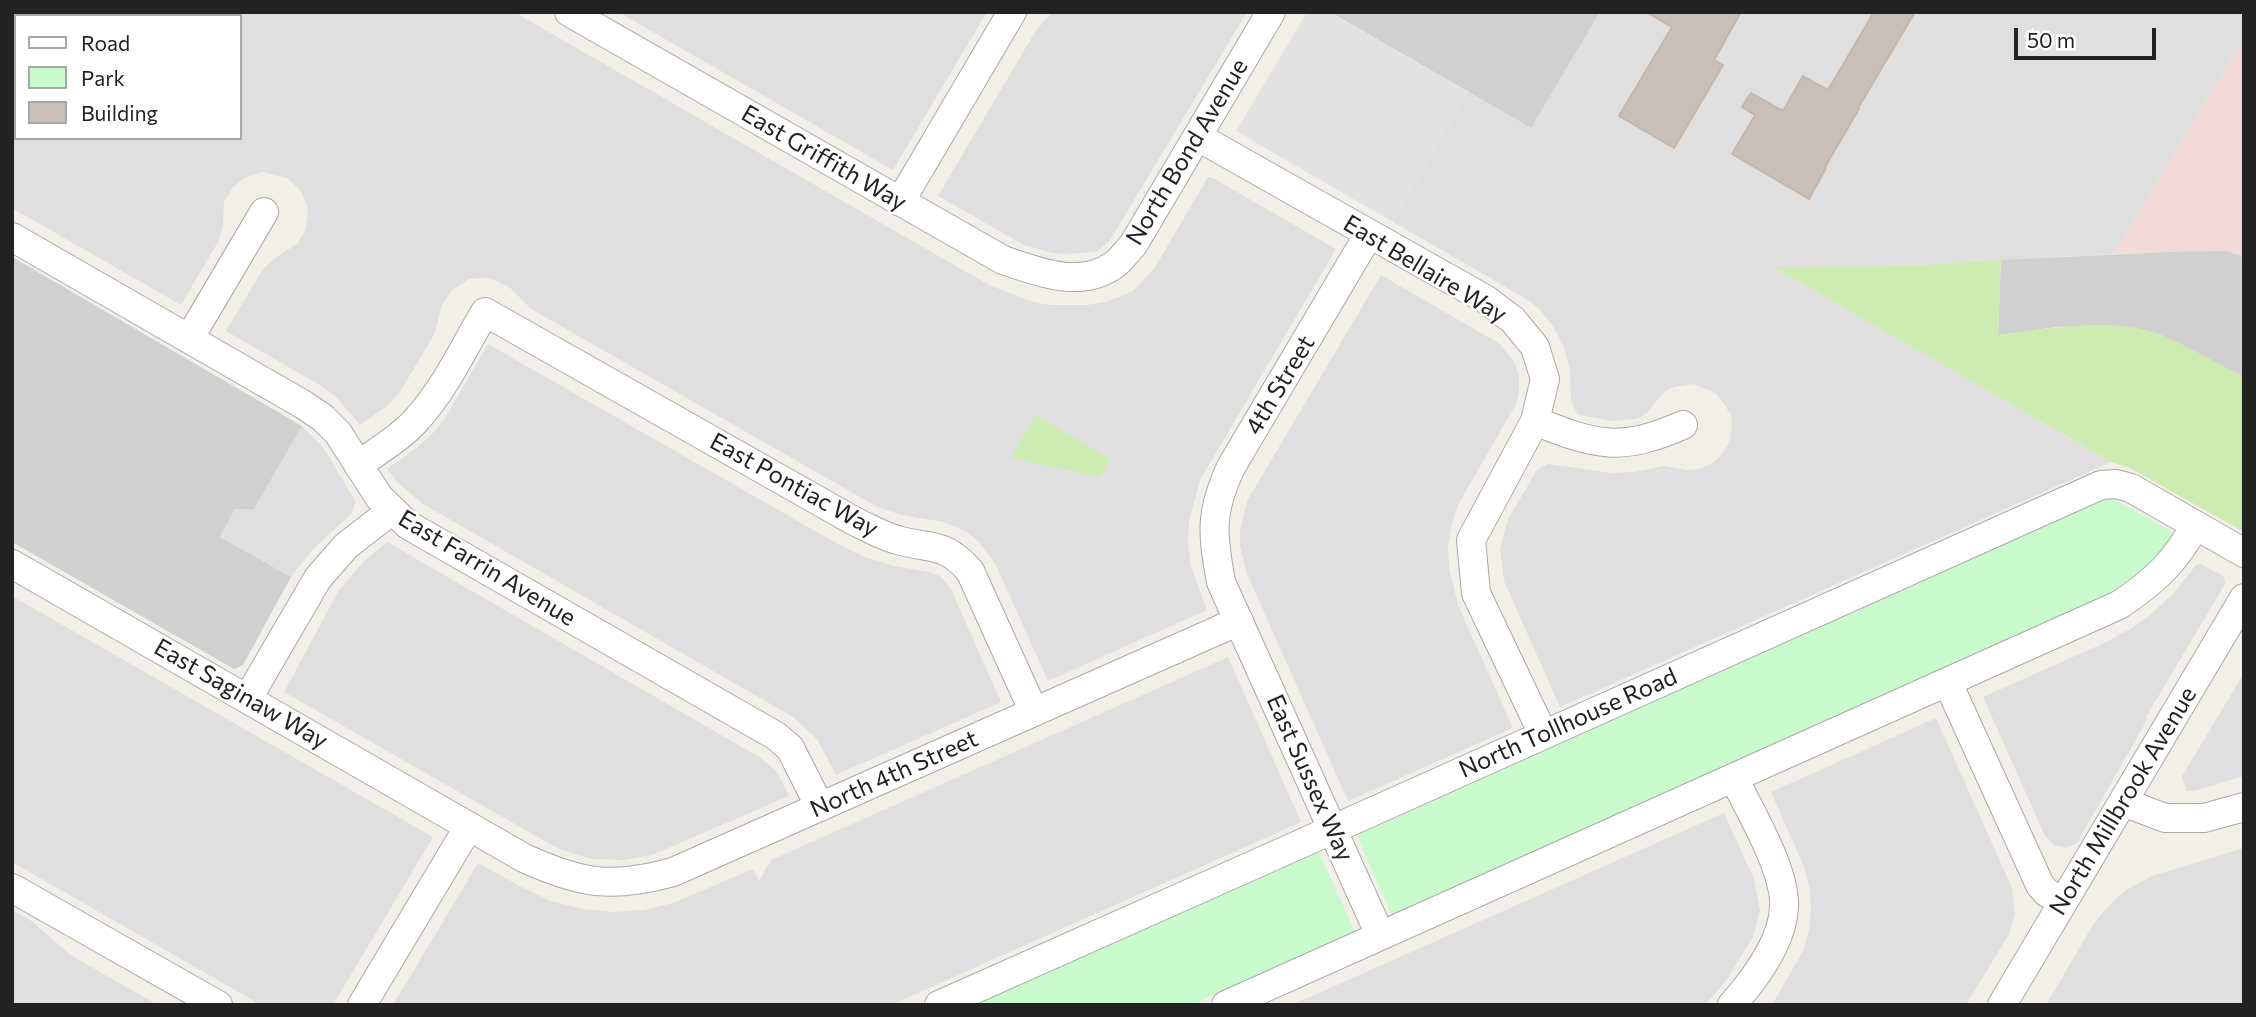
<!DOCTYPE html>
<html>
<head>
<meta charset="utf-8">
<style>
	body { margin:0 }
	#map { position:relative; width:2256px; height:1017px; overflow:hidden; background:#f2efe9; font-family:Commissioner,sans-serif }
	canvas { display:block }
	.frame { position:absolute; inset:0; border:14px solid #222; pointer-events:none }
	.legend { position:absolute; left:14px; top:14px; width:228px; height:126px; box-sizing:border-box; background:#fff; border:2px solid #a7a7a7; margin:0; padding:9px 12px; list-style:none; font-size:21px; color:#222 }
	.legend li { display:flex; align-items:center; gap:14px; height:35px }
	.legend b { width:35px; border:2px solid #a7a7a7 }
	.scale { position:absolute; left:2014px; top:28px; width:142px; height:32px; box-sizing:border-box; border:4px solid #222; border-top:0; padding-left:9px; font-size:21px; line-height:24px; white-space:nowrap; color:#222; -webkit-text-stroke:5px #fff; paint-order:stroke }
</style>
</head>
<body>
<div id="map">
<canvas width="2256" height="1017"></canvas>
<div class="frame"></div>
<ul class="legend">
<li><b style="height:9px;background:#fff"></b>Road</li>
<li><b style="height:19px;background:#c8facc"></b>Park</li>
<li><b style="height:19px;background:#c7bfb8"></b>Building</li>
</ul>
<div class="scale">50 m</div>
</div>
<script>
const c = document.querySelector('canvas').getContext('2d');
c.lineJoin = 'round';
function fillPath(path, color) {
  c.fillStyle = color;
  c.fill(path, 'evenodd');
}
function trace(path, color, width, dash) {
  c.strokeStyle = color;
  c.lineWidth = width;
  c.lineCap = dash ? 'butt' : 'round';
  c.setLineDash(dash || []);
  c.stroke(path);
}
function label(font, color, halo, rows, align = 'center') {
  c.font = font + ' Commissioner,sans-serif';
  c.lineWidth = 5;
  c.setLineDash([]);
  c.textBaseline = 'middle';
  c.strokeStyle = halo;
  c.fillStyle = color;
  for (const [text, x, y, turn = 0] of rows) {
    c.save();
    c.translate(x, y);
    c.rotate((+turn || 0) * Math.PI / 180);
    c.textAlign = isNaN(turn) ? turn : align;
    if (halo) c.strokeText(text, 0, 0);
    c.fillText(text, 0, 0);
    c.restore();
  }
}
fillPath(new Path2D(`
	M12 12H514L989 285 1033 302 1051 305H1087L1106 302 1133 291 1154 269 1208 177H1211L1336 249 1200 480 1189 522 1188 544 1191 567 1207 610 1048 681 995 563 978 541 967 532 944 522 901 515 876 506 851 492 531 309 509 287 494 280 485 278 469 279 452 290 441 307 435 333 400 392 388 405 360 425 337 398 323 387 226 331 263 269 275 258 297 244 305 231 308 214 307 205 300 190 287 178 263 172 246 177 233 187 224 202 223 227 218 242 181 305 12 208ZM16 16H240V138H16Z
	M618 12H987L893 170Z
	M1052 12H1247L1109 242 1096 252 1066 254 1052 253 1024 245 938 196 1035 32Z
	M1600 12H2244V38L2114 254 1905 266 1775 268 2111 462 1560 707 1504 581 1500 549 1508 519 1537 470 1548 464 1612 473 1633 472 1664 466 1687 470 1699 469 1711 464 1721 456 1730 441 1732 424 1731 415 1717 394 1694 384 1674 387 1664 392 1647 413 1637 419 1611 421 1580 415 1576 412 1571 401 1570 370 1563 345 1553 326 1539 309 1525 298 1393 222 1468 92 1531 128Z
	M1381 275 1500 344 1515 363 1519 377V391L1516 404 1459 503 1452 523 1448 546 1449 568 1458 605 1513 728 1348 801 1247 574 1240 546V530L1247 501Z
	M488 344 838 544 865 557 894 566 930 572 940 576 950 587 1001 702 836 775 817 739 793 717 423 504 398 483 387 469 419 446 434 432 445 418Z
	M302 426 323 447 356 502 351 514 313 549 291 577 220 537 235 509H254Z
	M387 542 761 758 777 772 789 796 652 855 623 860 592 859 562 850 548 843 284 692 339 590 364 561Z
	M2200 564 2222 575 2225 579V584L2146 717 2147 720 2077 843 2066 848 2054 845 2045 836 1983 697 2102 644 2132 628 2150 615 2175 592 2196 565Z
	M12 596 433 837 333 1005H261L12 862Z
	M1228 657 1301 822 891 1005H393L478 863 527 890 551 901 583 909 614 912 644 910 673 903 753 869 759 881 771 860Z
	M2244 673V776L2194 791H2186L2182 776Z
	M1936 718 2012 888 2015 915 2009 934 1966 1005H1772L1803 951 1809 931 1811 909 1810 890 1805 869 1771 792Z
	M1724 813 1754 879 1760 911 1753 937 1726 981 1705 1005H1292Z
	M2244 848V1005H2046L2094 923 2115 899 2128 889 2152 876Z
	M12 910 30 920 72 956 158 1005H12Z`), '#e0dfdf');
fillPath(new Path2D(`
	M2244 38V257L2227 251 2114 254Z`), '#f2dad9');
fillPath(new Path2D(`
	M1330 12H1600L1531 128Z
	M2227 251 2244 257V377L2159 334 2121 326 2057 327 1998 335 2001 260 2169 252Z
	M12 257 302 426 254 509H235L220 537 291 577 243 665 234 669 12 542Z`), '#d0d0d0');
fillPath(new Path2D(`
	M2001 260 1998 335C2047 329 2114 316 2161 335 2189 346 2216 363 2244 377V532L2130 468 2111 462 1773 267 1905 266Z
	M1036 415 1110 459 1100 477 1011 458Z`), '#cdebb0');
fillPath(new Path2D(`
	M2113 499 2170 530 2172 539C2151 568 2123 586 2092 604L1392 916 1357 835 2104 500Z
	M1319 852 1355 932 1191 1005H970Z`), '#c8facc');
fillPath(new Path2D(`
	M1307 12H1330L1468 92 1393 222 1236 131Z`), '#e2e2e2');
const building = new Path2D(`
	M1646 12H1741L1714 60 1723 65 1674 148 1619 116 1672 27Z
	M1874 12H1915L1858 108 1859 109 1825 167 1826 168 1809 199 1732 154 1755 115 1742 107 1751 93 1783 111 1803 76 1828 90Z`);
fillPath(building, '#c7bfb8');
trace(building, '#c4b6ab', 2);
const minor = new Path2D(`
	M569 12 1003 260C1039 272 1080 289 1114 265 1121 260 1127 251 1133 245L1271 12
	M1198 137 1485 299 1513 320 1535 347 1545 379 1535 421 1471 540 1476 593 1543 734
	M900 202 1012 12
	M1369 234 1231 467C1210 512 1212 533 1221 582L1380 935
	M12 237 304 405 323 418 338 433 379 497 408 525 776 736 790 748 820 807
	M189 339 264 212
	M1535 421C1597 446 1621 452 1683 425
	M358 465C379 450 402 437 418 418 446 387 464 347 485 312L854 521C869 528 884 537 901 541 934 549 945 543 970 571L1034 712
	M12 564 524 858C581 884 612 889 673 872L1239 621
	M1948 683 2040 885 2046 892 2063 902
	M248 698 318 578 346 546 391 511
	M2123 802 2165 818H2204L2244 807
	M12 888 218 1005
	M362 1005 469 826
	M939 1005C1327 833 1714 658 2101 485L2116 484 2131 488 2244 553
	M1226 1005 2119 605C2155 581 2174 563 2195 526
	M1732 1005C1754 980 1783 941 1784 907 1786 870 1750 812 1734 778
	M2002 1005 2244 598`);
trace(minor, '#a9a9a9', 30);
trace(minor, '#fff', 28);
label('24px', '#222', '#fff', [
	["North Bond Avenue",1187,152,-59],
	["East Griffith Way",824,158,30],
	["East Bellaire Way",1425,269,31],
	["4th Street",1280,385,-59],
	["East Pontiac Way",794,485,29],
	["East Farrin Avenue",487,568,31],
	["East Saginaw Way",241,694,30],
	["North Tollhouse Road",1568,723,-24],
	["North 4th Street",894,774,-24],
	["East Sussex Way",1310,778,66],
	["North Millbrook Avenue",2123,801,-59]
]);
</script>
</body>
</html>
